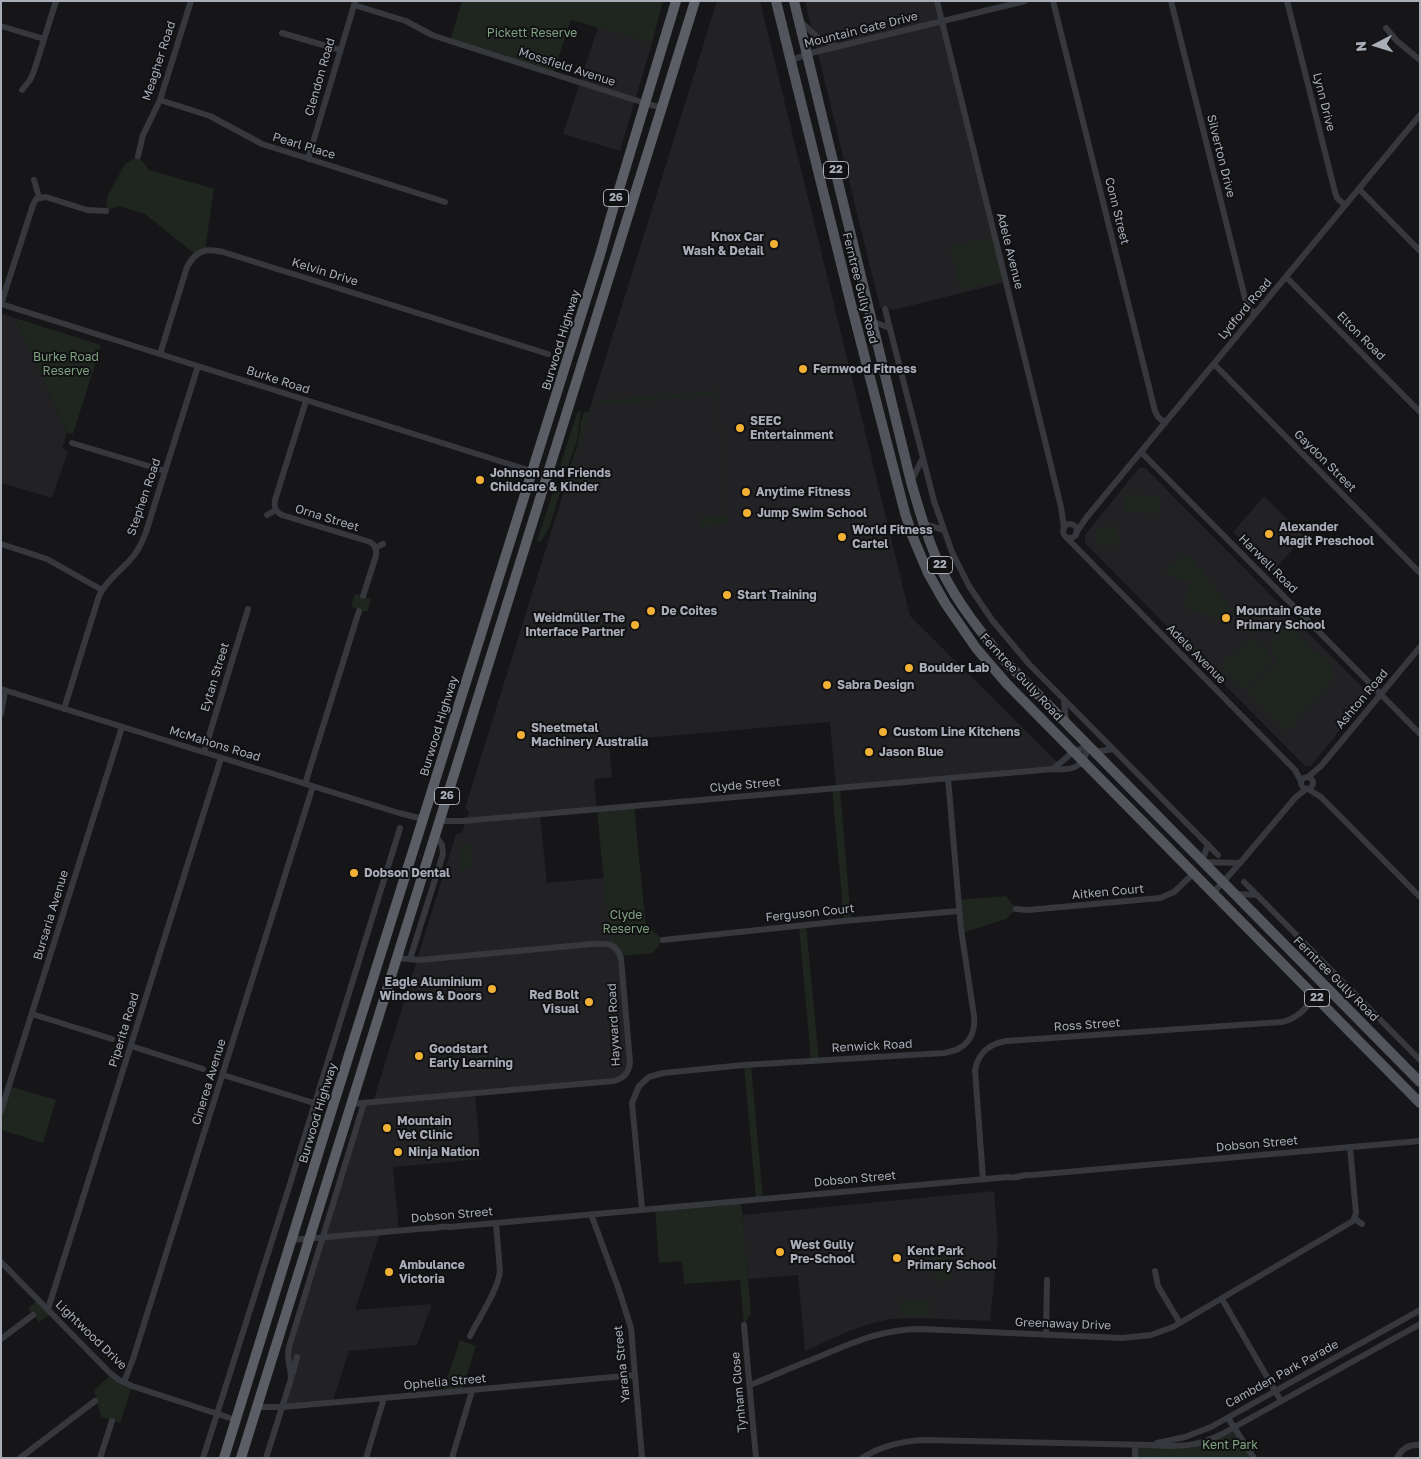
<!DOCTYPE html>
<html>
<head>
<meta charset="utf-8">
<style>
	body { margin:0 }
	#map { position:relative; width:1421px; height:1459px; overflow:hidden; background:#161618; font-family:"Golos Text",sans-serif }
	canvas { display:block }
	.frame { position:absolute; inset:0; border:2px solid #a8adb8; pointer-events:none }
	.north { position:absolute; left:1351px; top:20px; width:50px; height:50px; -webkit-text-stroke:4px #111113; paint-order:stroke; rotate:265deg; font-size:14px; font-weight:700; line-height:20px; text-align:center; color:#a8adb8 }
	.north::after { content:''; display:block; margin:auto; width:18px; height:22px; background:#a8adb8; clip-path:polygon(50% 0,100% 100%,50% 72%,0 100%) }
</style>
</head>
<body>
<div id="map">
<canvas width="1421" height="1459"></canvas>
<div class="frame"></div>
<div class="north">N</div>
</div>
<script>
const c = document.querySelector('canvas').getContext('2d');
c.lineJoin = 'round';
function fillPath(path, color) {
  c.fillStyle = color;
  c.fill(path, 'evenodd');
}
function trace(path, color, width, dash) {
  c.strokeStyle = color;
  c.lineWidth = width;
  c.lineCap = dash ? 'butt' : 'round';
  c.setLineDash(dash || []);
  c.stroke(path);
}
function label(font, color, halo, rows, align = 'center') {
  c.font = font + ' "Golos Text",sans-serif';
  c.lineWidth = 4;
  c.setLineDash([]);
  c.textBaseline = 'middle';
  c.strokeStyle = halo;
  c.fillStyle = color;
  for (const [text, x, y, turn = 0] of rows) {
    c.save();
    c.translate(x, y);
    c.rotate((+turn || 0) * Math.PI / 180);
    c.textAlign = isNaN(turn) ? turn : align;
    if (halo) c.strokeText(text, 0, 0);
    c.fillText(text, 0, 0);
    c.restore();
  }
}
fillPath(new Path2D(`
	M717 1H760L910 616 1059 764 1053 769 836 788 830 722 609 741 612 777 594 779 597 810 540 815 547 883 604 878 610 944 617 950 630 1062 622 1078 475 1094 481 1159 393 1167 399 1231 380 1233 355 1310 432 1304 417 1345 349 1351 332 1403 282 1407 291 1379 288 1358 364 1103 373 1102 456 834 462 833 469 812 465 808Z
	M805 1H937L1006 282 893 310 880 307Z
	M598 27 652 43 620 151 563 134Z
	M1 313 15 318 67 433 62 448 68 451 52 498 1 483Z
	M1139 468H1145L1367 692V697L1311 766H1305L1085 543V535Z
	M1264 496 1304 536 1273 572 1233 532Z
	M994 1191 998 1241 990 1321 917 1318 890 1319 873 1323 849 1331 805 1351 798 1275 748 1279 742 1215Z`), '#222225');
fillPath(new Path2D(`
	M462 1H663L652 43 571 20 553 73 450 41Z
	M138 156 149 170 214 189 205 250 196 255 145 214 118 206 106 211 107 197 125 164Z
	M988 238 997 246 1005 279 961 290 950 247Z
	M15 318 101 345 73 434 67 433Z
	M718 391 728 524 698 527 701 518 707 516 726 515 717 396 651 399V401L614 404 613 402 592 403 593 401Z
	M581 411 577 441 565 474 561 470 560 466 577 413Z
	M585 411 590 413 569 477 568 474 578 443 581 421Z
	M562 484V486L550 526 541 541H537L554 489 557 485Z
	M1125 495 1160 496V513L1125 512Z
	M1117 525 1119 545 1097 546 1096 530Z
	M1182 555H1190L1231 609 1227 612 1225 621 1187 608 1184 602 1191 582 1166 574C1166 566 1170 568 1175 564 1178 562 1179 558 1182 555Z
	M355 594 371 599 367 612 351 607Z
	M1287 626C1297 629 1305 643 1313 650 1319 655 1327 658 1331 665 1334 670 1334 675 1333 680L1286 732 1248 693 1277 663 1269 644Z
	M1252 636 1267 650 1272 663 1248 688 1243 689 1220 666 1229 657 1234 655Z
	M832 788H840L851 920 844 921Z
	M634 806 646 929H651L663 940 653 953 620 956 610 945 597 810Z
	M465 843H470L472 866 468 867V869L460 870 459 853Z
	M1006 896 1016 909 1006 919 962 933 958 900Z
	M799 925H806L819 1061H811Z
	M744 1065H751L763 1199H756Z
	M9 1086 56 1100 43 1143 1 1130V1111Z
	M741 1201 751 1313 744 1325 740 1280 684 1284 682 1261 659 1263 655 1208Z
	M949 1248 952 1279 936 1281 933 1249Z
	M902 1299 930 1300 929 1317 901 1316Z
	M38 1300 52 1313 39 1322 28 1308Z
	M460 1340 476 1346 461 1392 442 1393Z
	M112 1374 132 1386 120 1423 101 1417 94 1390Z
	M1234 1428 1254 1458H1135V1445L1185 1446Z`), '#1e261f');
trace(new Path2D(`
	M937 1 1044 437 1061 507 1064 528
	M1053 1 1155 411 1158 417 1165 423
	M1171 1 1246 302 1250 309 1255 313
	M1287 1 1335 192 1337 198 1345 205
	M354 5 406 21 432 35 450 41 635 100 662 108
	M800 21 817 37 837 46
	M1 26 44 39
	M1386 28 1397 41 1420 60
	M282 33 340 50
	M790 61 807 54 1025 1
	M22 90 30 80 34 71 56 1
	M160 100 210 116 262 144 445 202
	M138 156 143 135 160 100 191 1
	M308 159 355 2
	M34 180 39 197
	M1359 189 1420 251
	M106 211 87 210 46 197 36 199 33 205 1 304 547 476
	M1286 277 1420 412
	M885 309 934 501 952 552 969 586 992 620 1029 664 1218 855
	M871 321 890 328
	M160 354 187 267C196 250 206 248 223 252L548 354
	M1214 364 1420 573
	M306 401 275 500C274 507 275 512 282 515L370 542C375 545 377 549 376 556L363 596
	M72 443 165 471
	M1141 452 1420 734
	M911 481 922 460
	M267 515 276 510
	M923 523 943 530
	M1063 531a7 7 0 1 1 14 0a7 7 0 1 1-14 0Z
	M1076 533 1086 518 1420 115
	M1066 537 1295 770 1301 781
	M1 544 47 559 102 590
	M375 548 383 544
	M1 689 399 813 423 819
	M1064 700 1066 721
	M64 709 99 596C107 580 119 572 130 560 138 552 142 542 146 532L198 366
	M1 714 5 691
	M204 752 248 609
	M1095 752 1113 749
	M1053 769 1073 752 1088 746
	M1308 777 1321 766 1420 647
	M1301 783a6 6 0 1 1 12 0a6 6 0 1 1-12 0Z
	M305 784 359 611
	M1308 789 1321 797 1420 897
	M439 821H463L1053 769C1062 770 1076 770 1083 761 1085 757 1087 750 1088 746
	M1208 844 1202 862 1240 863
	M1244 882 1257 895
	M1213 893 1240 863 1295 798 1306 789
	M1235 894 1257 895 1420 1060
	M1016 909 1028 910 1160 898 1174 892 1194 873
	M663 940 844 921 959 911
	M410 959 443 854 442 845 435 834
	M32 1014 112 1039
	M131 1046 203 1069
	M223 1075 314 1103
	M351 1104 614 1081C624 1078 629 1073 630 1062L621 959C617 943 607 943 592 944L420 960 397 958
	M1 1111 122 727
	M983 1179 975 1070C978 1053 990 1043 1007 1041L1282 1022C1297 1019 1306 1008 1315 997
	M642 1209 632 1103 639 1086 649 1077 663 1073 744 1065 944 1053C965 1050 976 1037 974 1016L961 929 948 778
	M591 1214 619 1290 631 1328 642 1458
	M1355 1219 1362 1224
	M292 1240 430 1228C438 1229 442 1225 450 1227L485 1224 1008 1177C1017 1179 1022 1174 1032 1175L1420 1141
	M1 1262 109 1372 119 1380 132 1386 236 1420
	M1155 1271 1158 1286 1180 1323
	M1222 1299 1281 1401
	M48 1309 221 758
	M744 1325 756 1458
	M1046 1335 1047 1280
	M470 1336C479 1318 498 1290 500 1271L496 1223
	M1 1339 33 1315
	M293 1373 297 1357
	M124 1382 133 1359 313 786
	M750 1385C773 1376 797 1365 821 1356 854 1342 884 1329 920 1329L1122 1338 1151 1335 1173 1327 1353 1221 1356 1213 1350 1147
	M256 1407H282L384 1398 635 1375
	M1228 1418 1254 1458
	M1157 1443 1185 1437 1211 1427 1420 1310
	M20 1458 95 1401
	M100 1458 112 1421
	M203 1458 290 1184 400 828
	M266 1458 291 1379C291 1367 286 1358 289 1347L364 1103
	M366 1458 384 1398
	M452 1458 472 1391
	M862 1458C881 1446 902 1441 924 1440L1150 1445C1178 1447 1197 1447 1222 1434L1420 1324
	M1135 1458V1445
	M1397 1458C1402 1448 1409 1444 1420 1445`), '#37383d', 6);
trace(new Path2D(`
	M776 1 851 304 905 513 912 535 928 573 945 603 976 648 1007 684 1420 1103
	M794 1 911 482C920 513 929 544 943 573 959 605 981 632 1003 659L1420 1082`), '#53555c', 10);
trace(new Path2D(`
	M224 1458 327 1125 600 255 611 216 676 1
	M241 1458 695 1`), '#5b5e65', 10);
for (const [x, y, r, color] of [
	[774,244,5,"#f2b134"],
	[803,369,5,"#f2b134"],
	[740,428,5,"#f2b134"],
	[480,480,5,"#f2b134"],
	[746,492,5,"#f2b134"],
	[747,513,5,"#f2b134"],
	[1269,534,5,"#f2b134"],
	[842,537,5,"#f2b134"],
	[727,595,5,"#f2b134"],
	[651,611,5,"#f2b134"],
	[1226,618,5,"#f2b134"],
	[635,625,5,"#f2b134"],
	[909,668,5,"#f2b134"],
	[827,685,5,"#f2b134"],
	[883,732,5,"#f2b134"],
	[521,735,5,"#f2b134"],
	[869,752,5,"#f2b134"],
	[354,873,5,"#f2b134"],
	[492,989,5,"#f2b134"],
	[589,1002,5,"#f2b134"],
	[419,1056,5,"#f2b134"],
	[387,1128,5,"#f2b134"],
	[398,1152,5,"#f2b134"],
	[780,1252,5,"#f2b134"],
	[897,1258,5,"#f2b134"],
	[389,1272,5,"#f2b134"]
]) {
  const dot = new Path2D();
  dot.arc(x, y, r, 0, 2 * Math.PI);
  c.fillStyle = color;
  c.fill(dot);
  trace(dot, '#111113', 2);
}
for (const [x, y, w] of [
	[836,170,25],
	[616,198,25],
	[940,565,25],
	[447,796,25],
	[1317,998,25]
]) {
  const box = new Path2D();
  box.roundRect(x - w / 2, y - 8.5, w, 17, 4);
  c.fillStyle = '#111113';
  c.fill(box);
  trace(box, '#a8adb8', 1);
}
label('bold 11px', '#a8adb8', null, [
	["22",836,170],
	["26",616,198],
	["22",940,565],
	["26",447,796],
	["22",1317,998]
]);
label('12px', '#a8adb8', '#111113', [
	["Mountain Gate Drive",861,30,-14],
	["Meagher Road",159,61,-72],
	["Mossfield Avenue",567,67,18],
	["Clendon Road",320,77,-74],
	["Lynn Drive",1324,102,76],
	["Pearl Place",304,146,17],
	["Silverton Drive",1221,156,76],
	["Conn Street",1117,211,76],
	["Adele Avenue",1010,251,76],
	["Kelvin Drive",325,272,17],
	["Ferntree Gully Road",860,288,76],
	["Lydford Road",1245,309,-50],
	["Elton Road",1361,336,45],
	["Burwood Highway",561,340,-73],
	["Burke Road",278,380,18],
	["Gaydon Street",1325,461,45],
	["Stephen Road",144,497,-71],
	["Orna Street",327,518,17],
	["Harwell Road",1268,564,45],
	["Adele Avenue",1196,654,45],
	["Eytan Street",215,677,-73],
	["Ferntree Gully Road",1021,677,47],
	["Ashton Road",1362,699,-50],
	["Burwood Highway",439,726,-73],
	["McMahons Road",215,744,17],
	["Clyde Street",745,785,-5],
	["Aitken Court",1108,892,-5],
	["Ferguson Court",810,913,-6],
	["Bursaria Avenue",51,915,-73],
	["Ferntree Gully Road",1336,979,45],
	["Hayward Road",614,1025,-93],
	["Ross Street",1087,1025,-4],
	["Piperita Road",124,1030,-73],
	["Renwick Road",872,1046,-3],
	["Cinerea Avenue",209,1082,-73],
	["Burwood Highway",318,1113,-73],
	["Dobson Street",1257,1144,-5],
	["Dobson Street",855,1179,-5],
	["Dobson Street",452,1215,-5],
	["Greenaway Drive",1063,1324,2],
	["Lightwood Drive",91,1335,44],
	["Yarana Street",622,1364,-96],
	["Cambden Park Parade",1282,1374,-29],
	["Ophelia Street",445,1382,-5],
	["Tynham Close",739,1392,-95]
]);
label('12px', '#7fa381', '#111113', [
	["Pickett Reserve",532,33],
	["Burke Road",66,357],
	["Reserve",66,371],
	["Clyde",626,915],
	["Reserve",626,929],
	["Kent Park",1230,1445]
]);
label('bold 12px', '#a8adb8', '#111113', [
	["Knox Car",764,237,"right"],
	["Wash & Detail",764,251,"right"],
	["Fernwood Fitness",813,369],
	["SEEC",750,421],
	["Entertainment",750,435],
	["Johnson and Friends",490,473],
	["Childcare & Kinder",490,487],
	["Anytime Fitness",756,492],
	["Jump Swim School",757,513],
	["Alexander",1279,527],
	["Magit Preschool",1279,541],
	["World Fitness",852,530],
	["Cartel",852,544],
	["Start Training",737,595],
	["De Coites",661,611],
	["Mountain Gate",1236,611],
	["Primary School",1236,625],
	["Weidmüller The",625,618,"right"],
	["Interface Partner",625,632,"right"],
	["Boulder Lab",919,668],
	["Sabra Design",837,685],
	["Sheetmetal",531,728],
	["Machinery Australia",531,742],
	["Custom Line Kitchens",893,732],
	["Jason Blue",879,752],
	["Dobson Dental",364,873],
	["Eagle Aluminium",482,982,"right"],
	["Windows & Doors",482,996,"right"],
	["Red Bolt",579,995,"right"],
	["Visual",579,1009,"right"],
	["Goodstart",429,1049],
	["Early Learning",429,1063],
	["Mountain",397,1121],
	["Vet Clinic",397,1135],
	["Ninja Nation",408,1152],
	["West Gully",790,1245],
	["Pre-School",790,1259],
	["Kent Park",907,1251],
	["Primary School",907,1265],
	["Ambulance",399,1265],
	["Victoria",399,1279]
], 'left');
</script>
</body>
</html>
